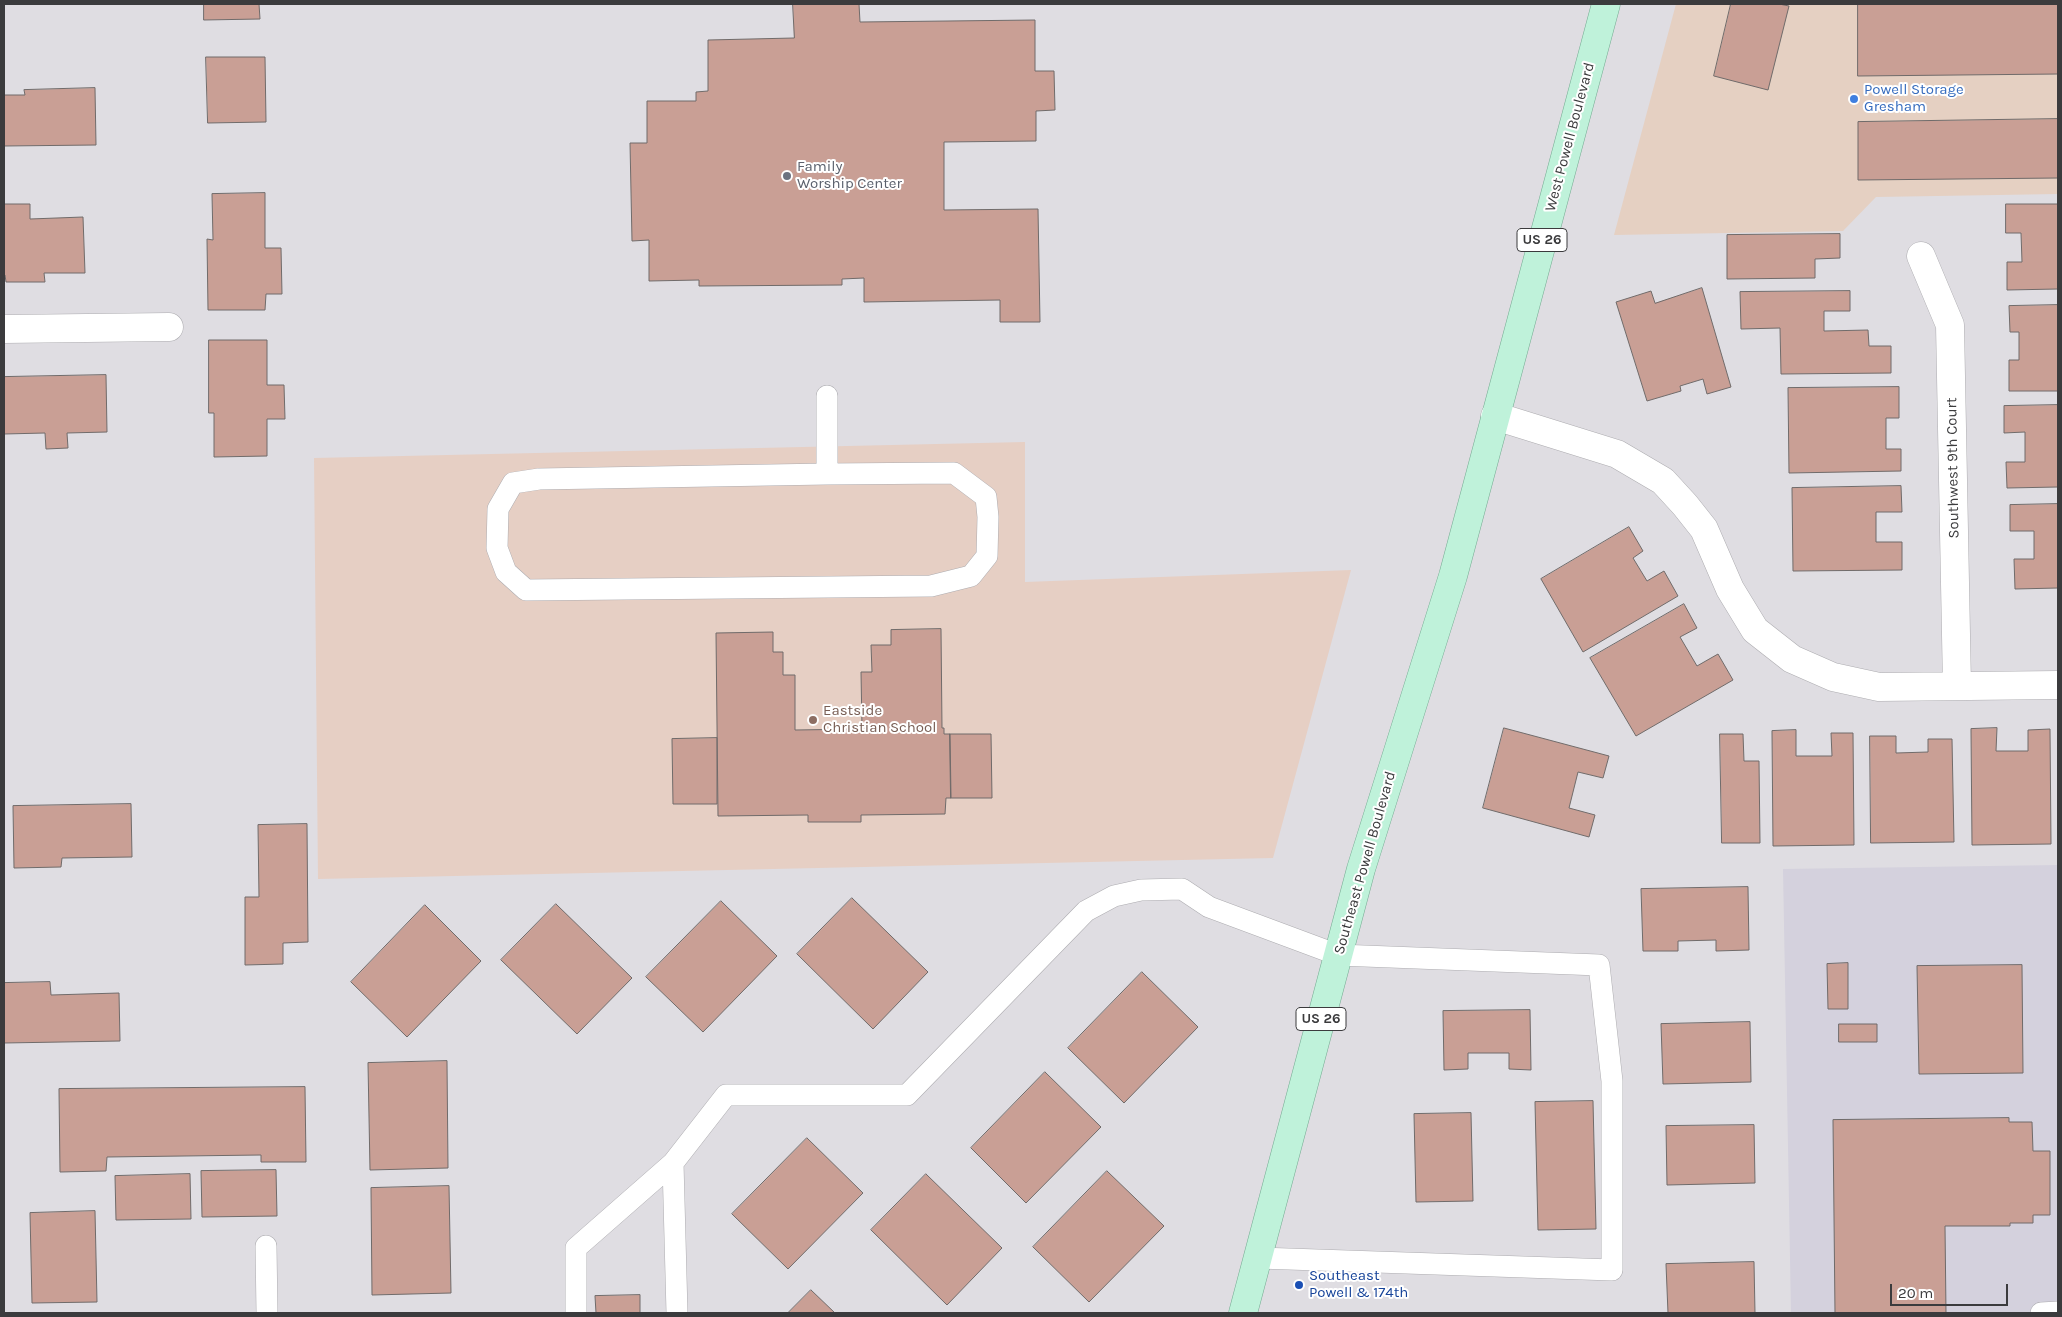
<!DOCTYPE html>
<html>
<head>
<meta charset="utf-8">
<style>
	body { margin:0 }
	#map { position:relative; width:2062px; height:1317px; overflow:hidden; background:#dfdde2; font-family:Karla,sans-serif }
	canvas { display:block }
	.frame { position:absolute; inset:0; border:5px solid #3b3b3d; pointer-events:none }
	.scale { position:absolute; left:1890px; top:1284px; width:118px; height:22px; box-sizing:border-box; border:2px solid #3b3b3d; border-top:0; padding-left:6px; font-size:15px; line-height:18px; white-space:nowrap; color:#3b3b3d; -webkit-text-stroke:4px #fff; paint-order:stroke }
</style>
</head>
<body>
<div id="map">
<canvas width="2062" height="1317"></canvas>
<div class="frame"></div>
<div class="scale">20 m</div>
</div>
<script>
const c = document.querySelector('canvas').getContext('2d');
c.lineJoin = 'round';
function fillPath(path, color) {
  c.fillStyle = color;
  c.fill(path, 'evenodd');
}
function trace(path, color, width, dash) {
  c.strokeStyle = color;
  c.lineWidth = width;
  c.lineCap = dash ? 'butt' : 'round';
  c.setLineDash(dash || []);
  c.stroke(path);
}
function label(font, color, halo, rows, align = 'center') {
  c.font = font + ' Karla,sans-serif';
  c.lineWidth = 4;
  c.setLineDash([]);
  c.textBaseline = 'middle';
  c.strokeStyle = halo;
  c.fillStyle = color;
  for (const [text, x, y, turn = 0] of rows) {
    c.save();
    c.translate(x, y);
    c.rotate((+turn || 0) * Math.PI / 180);
    c.textAlign = isNaN(turn) ? turn : align;
    if (halo) c.strokeText(text, 0, 0);
    c.fillText(text, 0, 0);
    c.restore();
  }
}
fillPath(new Path2D(`
	M1676 4H2058V194L1876 197 1843 231 1614 235Z`), '#e5d0c2');
fillPath(new Path2D(`
	M2058 865V1313H1791L1783 869Z`), '#d4d1dd');
fillPath(new Path2D(`
	M1025 442V582L1351 570 1273 858 318 879 314 458Z`), '#e6cfc4');
const building = new Path2D(`
	M204 4H259L260 19 204 20Z
	M793 4H859L860 22 1035 20V71H1054L1055 110 1036 111V141L944 142V210L1038 209 1040 322H1000V300L864 302V278L842 279V285L699 286V280L649 281V240L632 241 630 143H647V101H696V92L708 91V40L794 38Z
	M1731 4H1779L1789 6 1768 90 1714 76Z
	M1858 4H2058V74L1858 76Z
	M206 57H265L266 122 208 123Z
	M95 88 96 145 4 146V95H25L24 90Z
	M2058 119V178L1858 180V122Z
	M265 193V248H281L282 294H266L265 310H208L207 239 213 240 212 194Z
	M4 204H30V219L83 217 85 273H44L45 282H6L5 275H4Z
	M2006 204H2058V289L2007 290V262H2022L2021 233H2006Z
	M1840 234V258L1815 259V278L1727 279V235Z
	M1702 288 1731 387 1707 394 1703 379 1680 386 1681 391 1647 401 1616 302 1651 291 1655 303Z
	M1850 291V311H1824V331L1868 330 1869 346H1891V373L1781 374 1780 328 1741 329 1740 292Z
	M2058 305V391H2009V360H2019V332H2010L2009 306Z
	M209 340H267V385H284L285 419H267V456L214 457V413H209Z
	M106 375 107 432 67 433 68 448 46 449 45 433 4 434V377Z
	M1899 387V418H1886V449H1901V471L1789 473 1788 388Z
	M2058 405V487L2007 488 2006 462H2025V432L2004 433V406Z
	M1901 486 1902 512H1876V542H1902V570L1793 571 1792 488Z
	M2058 504V588L2015 589 2014 559H2034V531H2010V505Z
	M1629 527 1643 551 1633 558 1647 581 1664 571 1678 596 1583 652 1541 579Z
	M1684 604 1697 628 1680 637 1697 666 1718 654 1733 680 1636 736 1590 658Z
	M941 629 942 728H944V734H950L951 798H946L945 814 861 815V822H808V815L718 816 716 633 773 632V652H783V675H795V730L862 729 861 672H872L871 645H891V630Z
	M1504 728 1609 756 1603 778 1578 772 1569 808 1595 815 1589 837 1483 808Z
	M1997 728 1996 751H2028V730L2050 729 2051 844 1972 845 1971 729Z
	M1796 730V756H1832L1831 733H1853L1854 845 1773 846 1772 731Z
	M950 734H991L992 798H951Z
	M1720 734H1743L1744 761H1759L1760 843H1722Z
	M1870 736H1896V753L1928 752V739H1952L1954 842 1871 843Z
	M717 738V804H673L672 739Z
	M131 804 132 857 62 858 61 867 14 868 13 806Z
	M307 824 308 942 283 943V964L245 965V897H259L258 825Z
	M1748 887 1749 950 1716 951V940L1678 941V951H1643L1641 889Z
	M852 898 928 972 873 1029 797 954Z
	M721 901 777 956 703 1032 646 977Z
	M556 904 632 978 577 1034 501 960Z
	M425 905 481 961 407 1037 351 982Z
	M1848 963V1009H1828L1827 964Z
	M2022 965 2023 1073 1919 1074 1917 966Z
	M1142 972 1198 1027 1124 1103 1068 1048Z
	M50 982 51 995 119 993 120 1041 4 1043V983Z
	M1530 1010 1531 1070 1509 1069V1053H1468V1069L1444 1070 1443 1011Z
	M1750 1022 1751 1082 1663 1084 1661 1024Z
	M1839 1024H1877V1042H1839Z
	M447 1061 448 1168 370 1170 368 1063Z
	M1045 1072 1101 1127 1026 1203 971 1148Z
	M305 1087 306 1162H261V1155L107 1157 106 1171 60 1172 59 1089Z
	M1593 1101 1596 1229 1538 1230 1535 1102Z
	M1471 1113 1473 1201 1416 1202 1414 1114Z
	M2009 1118V1122H2032L2033 1151H2050V1215H2033V1223H2010V1226H1945L1946 1313H1835L1833 1120Z
	M1754 1125 1755 1183 1667 1185 1666 1126Z
	M807 1138 863 1193 788 1269 732 1214Z
	M276 1170 277 1216 202 1217 201 1171Z
	M1107 1171 1164 1226 1089 1302 1033 1247Z
	M190 1174 191 1219 116 1220 115 1176Z
	M926 1174 1002 1248 947 1305 871 1230Z
	M449 1186 451 1293 372 1295 371 1188Z
	M95 1211 97 1302 32 1303 30 1213Z
	M1754 1262 1755 1313H1668L1666 1264Z
	M811 1290 835 1313H788Z
	M640 1295V1313H596L595 1296Z`);
fillPath(building, '#c99f95');
trace(building, '#706b6a', 1);
const lane = new Path2D(`
	M827 396V474L539 479 513 483 498 509 497 548 506 572 526 590 931 586 971 576 987 556 988 517 986 497 954 473 827 474
	M673 1163 677 1313
	M266 1246 267 1313
	M576 1313V1248L673 1163 726 1095H907L1086 911 1114 896 1141 890 1182 889 1209 907 1338 955 1599 965 1612 1081V1270L1259 1258
	M2041 1313 2058 1312`);
const street = new Path2D(`
	M1921 256 1950 325 1957 686
	M4 329 169 327
	M1495 416 1617 454 1663 481 1685 505 1704 529 1730 589 1755 630 1792 659 1833 677 1879 687 2058 685`);
const primary = new Path2D(`
	M1243 1313 1361 869 1453 576 1606 4`);
trace(lane, '#adacb0', 22);
trace(street, '#adacb0', 29);
trace(primary, '#76ac93', 29);
trace(lane, '#fff', 21);
trace(street, '#fff', 28);
trace(primary, '#bff2da', 28);
for (const [x, y, r, color] of [
	[1854,99,5,"#3f7fe0"],
	[787,176,5,"#6b7280"],
	[813,720,5,"#8d6e63"],
	[1299,1285,5,"#1a4fb4"]
]) {
  const dot = new Path2D();
  dot.arc(x, y, r, 0, 2 * Math.PI);
  c.fillStyle = color;
  c.fill(dot);
  trace(dot, '#fff', 2);
}
for (const [x, y, w] of [
	[1542,240,50],
	[1321,1019,50]
]) {
  const box = new Path2D();
  box.roundRect(x - w / 2, y - 11.5, w, 23, 4);
  c.fillStyle = '#fff';
  c.fill(box);
  trace(box, '#3b3b3d', 1);
}
label('bold 14px', '#3b3b3d', null, [
	["US 26",1542,240],
	["US 26",1321,1019]
]);
label('15px', '#366cbe', '#fff', [
	["Powell Storage",1864,90],
	["Gresham",1864,107]
], 'left');
label('15px', '#3b3b3d', '#fff', [
	["West Powell Boulevard",1570,137,-75],
	["Southwest 9th Court",1953,468,-91],
	["Southeast Powell Boulevard",1365,863,-74]
]);
label('15px', '#5b616d', '#fff', [
	["Family",797,167],
	["Worship Center",797,184]
], 'left');
label('15px', '#785e54', '#fff', [
	["Eastside",823,711],
	["Christian School",823,728]
], 'left');
label('15px', '#164399', '#fff', [
	["Southeast",1309,1276],
	["Powell & 174th",1309,1293]
], 'left');
</script>
</body>
</html>
